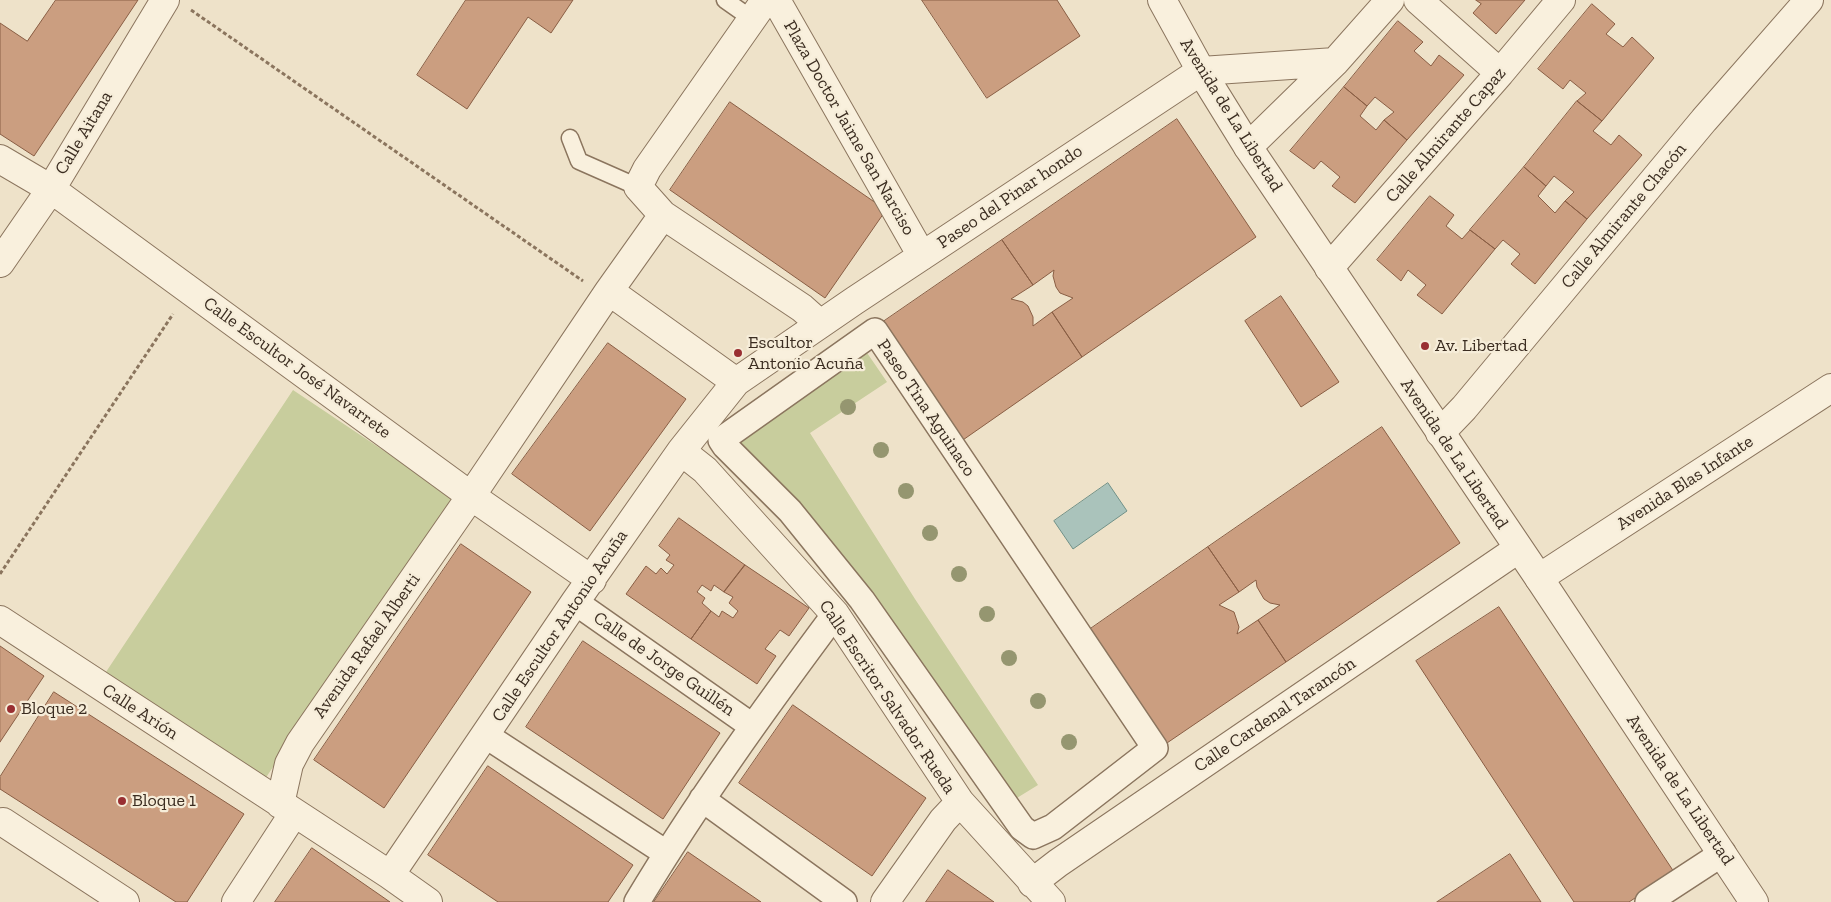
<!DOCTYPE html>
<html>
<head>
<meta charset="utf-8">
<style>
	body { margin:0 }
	canvas { display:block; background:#eee2c9 }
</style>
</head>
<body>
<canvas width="1831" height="902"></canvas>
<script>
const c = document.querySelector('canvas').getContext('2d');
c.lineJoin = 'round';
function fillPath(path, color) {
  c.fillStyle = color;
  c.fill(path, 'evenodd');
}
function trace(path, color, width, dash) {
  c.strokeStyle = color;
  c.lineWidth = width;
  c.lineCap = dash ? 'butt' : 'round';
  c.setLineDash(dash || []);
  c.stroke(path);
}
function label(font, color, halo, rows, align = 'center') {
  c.font = font + ' "Zilla Slab",serif';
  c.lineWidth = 4.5;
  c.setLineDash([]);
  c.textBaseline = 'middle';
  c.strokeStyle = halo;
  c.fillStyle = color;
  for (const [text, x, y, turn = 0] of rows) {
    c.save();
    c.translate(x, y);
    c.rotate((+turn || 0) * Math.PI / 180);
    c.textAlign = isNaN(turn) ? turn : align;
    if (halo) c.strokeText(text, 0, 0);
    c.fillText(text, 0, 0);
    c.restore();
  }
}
fillPath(new Path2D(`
	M863 347 887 382 810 433 915 599 1038 785 1012 801 734 439Z
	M293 390 453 497 265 779 106 672Z`), '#c8cd9d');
const water = new Path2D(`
	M1108 483 1127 511 1073 549 1054 521Z`);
fillPath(water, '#aac3bb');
trace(water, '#709188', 1);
const building = new Path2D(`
	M56 0H138L34 156 0 134V23L27 41Z
	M466 0H573L551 33 528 17 467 109 417 75Z
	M922 0H1057L1080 36 987 98Z
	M1476 0H1525L1496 34 1473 13 1481 4Z
	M1592 4 1615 24 1606 34 1623 47 1632 37 1654 58 1602 121 1577 101 1586 93 1570 80 1563 89 1538 69Z
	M1398 21 1423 42 1414 51 1431 66 1439 55 1464 75 1407 140 1384 120 1394 112 1375 97 1367 106 1344 87Z
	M1344 87 1367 106 1360 116 1376 130 1384 120 1407 140 1355 203 1332 186 1340 177 1321 161 1314 169 1290 151Z
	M1577 101 1602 121 1593 131 1611 145 1619 135 1642 155 1587 219 1565 201 1574 192 1554 176 1546 186 1524 167Z
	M730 102 886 210 825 298 670 190Z
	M1177 119 1256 237 1082 357 1052 312 1073 298 1060 293 1056 287 1053 276 1054 270 1033 285 1002 240Z
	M1524 167 1546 186 1538 196 1555 213 1565 201 1587 219 1535 284 1511 264 1520 254 1503 240 1495 249 1470 230Z
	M1430 196 1454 215 1446 226 1462 239 1470 230 1495 249 1442 314 1417 295 1426 285 1408 270 1401 281 1377 260Z
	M1002 240 1033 285 1011 299 1023 302 1028 306 1033 317V326L1052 312 1082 357 960 442 880 324Z
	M1281 296 1339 382 1301 407 1245 321Z
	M608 343 686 399 590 531 512 474Z
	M1382 427 1460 543 1286 662 1258 620 1280 605 1270 603 1264 599 1257 587 1256 580 1239 592 1208 547Z
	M679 518 745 565 724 592 714 585 711 591 702 585 697 592 705 598 702 603 711 611 691 639 626 594 646 566 656 574 661 568 667 574 674 565 666 560 670 555 659 546Z
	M461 544 531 592 384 808 314 760Z
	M1208 547 1239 592 1219 605 1234 612 1239 627 1237 634 1258 620 1286 662 1164 745 1086 632Z
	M745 565 809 608 789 636 780 630 765 649 776 656 757 684 691 639 711 611 719 617 722 611 733 618 738 611 729 603 733 597 724 592Z
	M1499 607 1674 872 1629 902H1574L1416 661Z
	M583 641 720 733 663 819 526 727Z
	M0 646 44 676 0 742Z
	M54 692 244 814 187 902H176L0 789V777Z
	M793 705 926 798 872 876 739 783Z
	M488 766 633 865 608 902H498L428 855Z
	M312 848 390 902H275Z
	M688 852 761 902H654Z
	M1510 854 1541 902H1437Z
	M948 870 994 902H926Z`);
fillPath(building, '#cb9e80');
trace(building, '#895e44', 1);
const service = new Path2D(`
	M725 0 752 19
	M570 138 579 161 638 187`);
const pedestrian = new Path2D(`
	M875 331 1155 748 1053 827 1033 836 1022 828 862 600 790 511 725 446 721 440Z
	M575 602 752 726
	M485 735 666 853
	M702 799 844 902
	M637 902C697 802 765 708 835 614
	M1648 902 1723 853`);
const minor = new Path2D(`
	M776 0 922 256
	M1418 0 1500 73
	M1248 147 1335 62 1390 0
	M0 159 51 189 471 496 592 580
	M663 215 638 187 647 169 764 2 768 0
	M0 263 51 189 165 0
	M1329 268 1500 73 1561 0
	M736 382 609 291 663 215 802 308 820 324
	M1440 433 1464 408 1704 120 1809 0
	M681 451 705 470 835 614 960 802 1051 902
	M1539 578 1831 388
	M0 620 390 875 428 902
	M280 804 289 764 300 743 471 496 609 291
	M3 822 125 902
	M390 875 575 602 681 451 736 382 854 301 1201 71 1335 62
	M1032 883 1058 863 1518 549
	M236 902 294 813
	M885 902 943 820 960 802`);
const tertiary = new Path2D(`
	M1162 0 1201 71 1248 147 1539 578 1754 902`);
trace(service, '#8b755e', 19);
trace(pedestrian, '#8b755e', 28);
trace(minor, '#8b755e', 30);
trace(tertiary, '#8b755e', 30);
trace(new Path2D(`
	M191 10 583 281
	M0 574 173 314`), '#8b755e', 3, [4, 2.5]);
trace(service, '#f9f0dd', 16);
trace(pedestrian, '#f9f0dd', 25);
trace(minor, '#f9f0dd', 28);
trace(tertiary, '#f9f0dd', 28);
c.fillStyle = '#959670';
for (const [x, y] of [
	[848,407],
	[881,450],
	[906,491],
	[930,533],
	[959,574],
	[987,614],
	[1009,658],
	[1038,701],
	[1069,742]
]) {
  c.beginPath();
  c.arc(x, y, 8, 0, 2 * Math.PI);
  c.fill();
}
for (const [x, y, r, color] of [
	[1425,346,5,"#992f32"],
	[738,353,5,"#992f32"],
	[11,709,5,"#992f32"],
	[122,801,5,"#992f32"]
]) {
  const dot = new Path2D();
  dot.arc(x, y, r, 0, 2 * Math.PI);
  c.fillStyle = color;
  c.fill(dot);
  trace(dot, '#f6edd9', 2);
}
label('18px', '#3b2d21', '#f6edd9', [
	["Avenida de La Libertad",1231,115,58],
	["Plaza Doctor Jaime San Narciso",849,128,60],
	["Calle Aitana",84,133,-59],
	["Calle Almirante Capaz",1446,135,-49],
	["Paseo del Pinar hondo",1010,197,-34],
	["Calle Almirante Chacón",1624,216,-50],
	["Calle Escultor José Navarrete",297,368,36],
	["Paseo Tina Aguinaco",926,408,56],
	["Avenida de La Libertad",1454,454,56],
	["Avenida Blas Infante",1685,483,-33],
	["Calle Escultor Antonio Acuña",560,626,-56],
	["Avenida Rafael Alberti",367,646,-55],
	["Calle de Jorge Guillén",664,664,35],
	["Calle Escritor Salvador Rueda",887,697,56],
	["Calle Arión",140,712,33],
	["Calle Cardenal Tarancón",1275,715,-34],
	["Avenida de La Libertad",1680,790,56]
]);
label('18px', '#3b2d21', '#f6edd9', [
	["Escultor",748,343],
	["Antonio Acuña",748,364],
	["Av. Libertad",1435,346],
	["Bloque 2",21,709],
	["Bloque 1",132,801]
], 'left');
</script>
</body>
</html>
